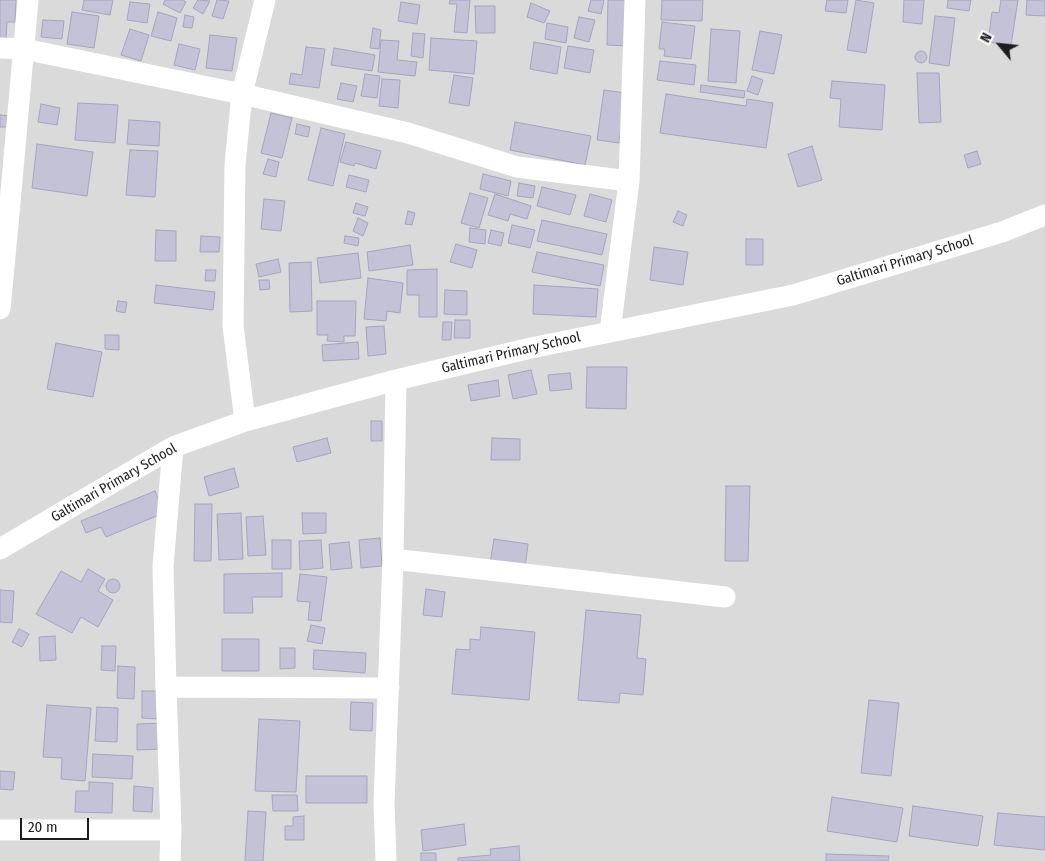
<!DOCTYPE html>
<style>
body{margin:0}
#map{position:relative;width:1045px;height:861px;overflow:hidden;background:#e6e2ef;font-family:"Fira Sans Condensed",sans-serif}
canvas{display:block}
.north{position:absolute;left:975px;top:20px;width:50px;height:50px;-webkit-text-stroke:4px #fff;paint-order:stroke;rotate:298deg;font-size:14px;font-weight:700;line-height:20px;text-align:center;color:#1d1d1d}
.north::after{content:'';display:block;margin:auto;width:18px;height:22px;background:#1d1d1d;clip-path:polygon(50% 0,100% 100%,50% 72%,0 100%)}
.scale{position:absolute;left:20px;top:818px;width:69px;height:22px;box-sizing:border-box;border:2px solid #1d1d1d;border-top:0;padding-left:6px;font-size:15px;line-height:18px;white-space:nowrap;color:#1d1d1d;-webkit-text-stroke:4px #fff;paint-order:stroke}
</style>
<div id="map">
<canvas width="1045" height="861"></canvas>
<div class="north">N</div>
<div class="scale">20 m</div>
</div>
<script>
const context = document.querySelector('canvas').getContext('2d');
context.lineJoin = 'round';
function fillPath(path, color) { context.fillStyle = color; context.fill(path, 'evenodd'); }
const shape = rows => new Path2D(rows.map(r => 'M' + r).join(''));
function trace(path, color, width, dash) { context.strokeStyle = color; context.lineWidth = width; context.lineCap = dash ? 'butt' : 'round'; context.setLineDash(dash || []); context.stroke(path); }
function drawText(font, color, halo, rows, align = 'center') {
  context.font = font + ' "Fira Sans Condensed",sans-serif'; context.lineWidth = 4; context.setLineDash([]); context.textBaseline = 'middle'; context.strokeStyle = halo; context.fillStyle = color; for (const [text, x, y, turn = 0] of rows) {
    context.save(); context.translate(x, y); context.rotate((+turn || 0) * Math.PI / 180); context.textAlign = isNaN(turn) ? turn : align; if (halo) context.strokeText(text, 0, 0); context.fillText(text, 0, 0); context.restore();
  }
}
const residential = shape([
 [0,0,1045,0,1045,861,0,861]
]);
const building = shape([
 [0,0,16,0,15,22,7,22,6,39,0,39,0,0],
 [84,0,113,0,110,15,82,10,84,0],
 [165,0,183,0,186,2,180,13,163,4,165,0],
 [198,0,210,1,203,14,193,8,198,0],
 [217,0,229,1,223,19,212,16,217,0],
 [450,0,470,0,467,33,454,32,457,4,449,4,450,0],
 [591,0,604,0,601,14,588,11,591,0],
 [608,0,629,0,628,46,607,45,608,0],
 [662,0,703,0,702,21,661,20,662,0],
 [827,0,848,0,846,13,825,11,827,0],
 [856,0,874,3,866,53,847,50,856,0],
 [904,0,924,0,922,24,903,22,904,0],
 [948,0,971,0,969,11,947,8,948,0],
 [1001,0,1018,0,1011,45,988,42,992,12,999,13,1001,0],
 [1027,0,1045,0,1045,16,1026,15,1027,0],
 [130,2,150,4,147,23,127,20,130,2],
 [401,2,420,5,417,24,398,21,401,2],
 [531,3,550,11,544,23,527,17,531,3],
 [475,6,495,6,495,33,476,33,475,6],
 [72,12,99,16,94,48,67,44,72,12],
 [158,12,177,18,171,41,151,36,158,12],
 [185,15,194,17,192,28,183,27,185,15],
 [935,16,955,18,949,66,929,63,935,16],
 [579,17,595,20,589,42,574,38,579,17],
 [43,20,64,21,62,39,41,37,43,20],
 [662,22,695,26,691,59,664,56,665,49,659,49,662,22],
 [547,23,568,27,566,43,545,39,547,23],
 [373,28,381,30,379,49,370,48,373,28],
 [130,29,149,35,141,61,121,55,130,29],
 [711,29,740,31,736,83,708,81,711,29],
 [760,31,782,35,774,74,752,70,760,31],
 [413,33,425,34,423,58,411,56,413,33],
 [210,35,237,38,232,71,206,68,210,35],
 [431,38,477,41,474,74,429,70,431,38],
 [381,40,399,41,397,60,417,62,415,76,378,72,381,40],
 [534,42,561,47,557,74,530,69,534,42],
 [179,44,200,49,195,70,174,65,179,44],
 [568,46,594,50,590,73,564,68,568,46],
 [306,47,325,49,319,88,289,84,291,73,302,75,306,47],
 [334,48,375,55,372,71,331,65,334,48],
 '915 57a6 6 0 1 1 12 0a6 6 0 1 1-12 0Z',
 [660,61,696,65,694,85,657,80,660,61],
 [917,73,939,73,941,122,919,123,917,73],
 [365,74,380,76,377,98,361,96,365,74],
 [454,75,473,78,469,106,449,103,454,75],
 [752,76,763,80,758,95,747,91,752,76],
 [382,79,400,80,398,108,379,106,382,79],
 [832,81,885,85,882,130,839,127,841,99,830,98,832,81],
 [341,83,357,86,353,102,337,99,341,83],
 [701,85,745,91,744,98,700,92,701,85],
 [604,90,626,93,619,143,597,140,604,90],
 [666,94,746,106,747,99,773,103,766,148,660,133,666,94],
 [78,103,118,105,115,143,75,140,78,103],
 [41,104,60,108,57,125,38,122,41,104],
 [271,113,292,118,282,158,261,153,271,113],
 [0,115,10,116,10,127,0,127,0,115],
 [129,120,160,122,159,146,127,144,129,120],
 [515,122,591,136,585,165,510,150,515,122],
 [297,124,310,127,308,137,295,134,297,124],
 [321,128,345,134,333,186,308,180,321,128],
 [346,142,381,151,376,169,355,163,354,166,340,162,346,142],
 [37,144,93,152,87,196,32,188,37,144],
 [812,146,822,180,798,187,788,154,812,146],
 [130,150,158,151,155,197,126,195,130,150],
 [977,151,981,164,968,168,964,155,977,151],
 [268,159,279,162,276,177,263,174,268,159],
 [483,174,511,181,508,196,480,189,483,174],
 [349,175,369,180,366,192,346,187,349,175],
 [519,183,535,186,533,198,517,196,519,183],
 [542,187,576,195,570,215,537,206,542,187],
 [470,193,488,198,479,228,461,223,470,193],
 [495,194,531,206,527,219,510,214,508,221,488,215,495,194],
 [590,194,612,200,606,222,584,216,590,194],
 [264,199,285,201,281,231,261,229,264,199],
 [356,203,368,207,365,216,353,213,356,203],
 [408,211,415,213,412,225,405,224,408,211],
 [678,211,687,215,683,226,673,222,678,211],
 [358,218,368,223,363,236,353,231,358,218],
 [542,220,607,234,602,255,537,241,542,220],
 [512,225,535,230,530,248,508,243,512,225],
 [470,228,486,230,485,244,469,242,470,228],
 [156,230,176,231,176,261,155,261,156,230],
 [491,230,504,233,501,246,488,243,491,230],
 [201,236,220,237,219,252,200,252,201,236],
 [345,236,359,238,358,246,344,243,345,236],
 [746,239,763,239,763,265,746,265,746,239],
 [456,244,477,250,472,268,450,262,456,244],
 [410,245,413,265,369,271,367,252,410,245],
 [654,247,688,252,683,285,650,280,654,247],
 [537,252,604,265,600,286,532,272,537,252],
 [358,253,361,278,320,283,317,258,358,253],
 [278,259,281,272,259,277,256,264,278,259],
 [311,262,312,311,290,312,289,263,311,262],
 [437,269,437,317,419,317,419,295,407,295,407,270,437,269],
 [206,270,216,270,215,281,205,281,206,270],
 [368,278,403,283,400,313,387,311,386,321,364,319,368,278],
 [259,280,269,280,270,289,260,290,259,280],
 [156,285,215,292,213,310,154,303,156,285],
 [534,285,598,289,596,317,533,314,534,285],
 [445,290,467,291,467,315,444,314,445,290],
 [118,301,127,302,125,313,116,311,118,301],
 [317,301,356,301,355,336,344,336,344,342,327,341,328,335,317,335,317,301],
 [455,320,470,320,470,338,454,338,455,320],
 [443,322,452,322,451,340,442,340,443,322],
 [384,326,386,354,368,356,366,327,384,326],
 [105,335,119,335,119,350,105,349,105,335],
 [358,342,359,359,323,361,322,345,358,342],
 [56,343,102,352,93,397,47,389,56,343],
 [587,367,627,367,626,409,586,408,587,367],
 [531,370,537,394,513,399,508,375,531,370],
 [570,373,572,389,550,391,548,375,570,373],
 [498,380,500,396,471,401,468,385,498,380],
 [371,421,382,421,382,441,371,441,371,421],
 [327,438,331,453,297,462,293,447,327,438],
 [492,438,520,439,520,460,491,460,492,438],
 [234,468,239,487,209,496,204,477,234,468],
 [726,486,750,486,748,561,725,561,726,486],
 [155,491,164,513,106,537,101,527,86,533,81,521,155,491],
 [195,504,212,504,211,561,194,561,195,504],
 [241,513,243,559,219,560,217,514,241,513],
 [302,513,326,513,326,533,303,534,302,513],
 [263,516,266,555,248,556,246,517,263,516],
 [380,538,382,566,361,568,359,540,380,538],
 [494,539,528,544,525,568,490,563,494,539],
 [272,540,291,540,291,569,272,569,272,540],
 [321,540,323,568,300,570,299,541,321,540],
 [349,542,352,568,331,570,329,544,349,542],
 [88,569,105,579,98,591,113,600,98,627,81,617,72,633,36,614,61,571,81,582,88,569],
 [282,573,282,597,252,597,253,613,224,613,224,574,282,573],
 [300,574,327,577,321,621,308,620,310,602,297,601,300,574],
 '106 586a7 7 0 1 1 14 0a7 7 0 1 1-14 0Z',
 [426,589,445,592,442,617,423,615,426,589],
 [0,590,14,591,12,623,0,622,0,590],
 [586,610,641,615,637,658,646,659,643,695,620,693,619,703,578,700,586,610],
 [311,625,325,628,322,644,307,641,311,625],
 [481,627,535,632,529,700,452,694,456,649,470,650,470,639,480,640,481,627],
 [19,629,29,634,22,647,12,642,19,629],
 [55,636,56,660,40,661,39,637,55,636],
 [222,639,259,639,259,671,222,671,222,639],
 [102,646,116,646,115,671,101,670,102,646],
 [280,648,295,648,295,668,280,669,280,648],
 [314,650,366,653,365,673,313,669,314,650],
 [118,666,135,667,134,699,117,698,118,666],
 [142,691,158,691,158,719,142,718,142,691],
 [869,700,899,703,891,776,861,773,869,700],
 [351,702,373,703,372,731,350,730,351,702],
 [47,705,91,708,85,781,61,779,62,758,43,757,47,705],
 [97,707,118,708,117,742,95,741,97,707],
 [259,719,300,721,296,792,255,791,259,719],
 [163,723,164,749,137,750,137,724,163,723],
 [93,754,133,756,132,779,92,777,93,754],
 [0,771,15,772,13,790,0,789,0,771],
 [306,776,367,776,367,803,306,803,306,776],
 [89,782,113,783,112,813,75,812,76,791,89,791,89,782],
 [134,786,153,788,152,812,133,811,134,786],
 [272,795,297,795,298,811,273,811,272,795],
 [832,797,903,808,897,842,827,831,832,797],
 [913,806,983,816,978,846,909,836,913,806],
 [248,811,266,812,263,861,245,861,248,811],
 [998,813,1045,817,1045,850,994,845,998,813],
 [304,816,304,840,285,840,285,826,293,826,293,817,304,816],
 [464,824,466,845,423,851,421,830,464,824],
 [519,846,520,861,458,861,458,858,491,855,490,849,519,846],
 [421,853,436,853,436,861,421,861,421,853],
 [826,854,889,856,888,861,826,861,826,854]
]);
const street = shape([
 [0,48,24,49,242,94,408,133,517,167,629,181],
 [0,309,10,203,28,0],
 [610,332,629,181,635,0],
 [245,421,233,326,235,164,242,94,265,0],
 [0,549,173,447,245,421,396,380,531,348,793,295,1002,232,1045,215],
 [393,559,725,597],
 [166,687,389,688],
 [0,830,171,830],
 [170,861,171,830,166,687,163,566,173,447],
 [386,861,384,803,393,559,396,380]
]);
const streetNames = [
 ["Galtimari Primary School",905,261,-17],
 ["Galtimari Primary School",511,353,-13],
 ["Galtimari Primary School",114,483,-30]
];
fillPath(residential, '#dadadb');
fillPath(building, '#c4c2d6');
trace(building, '#a7a4c1', 1);
trace(street, '#fff', 21);
drawText('14px', '#1d1d1d', '#fff', streetNames);
</script>
